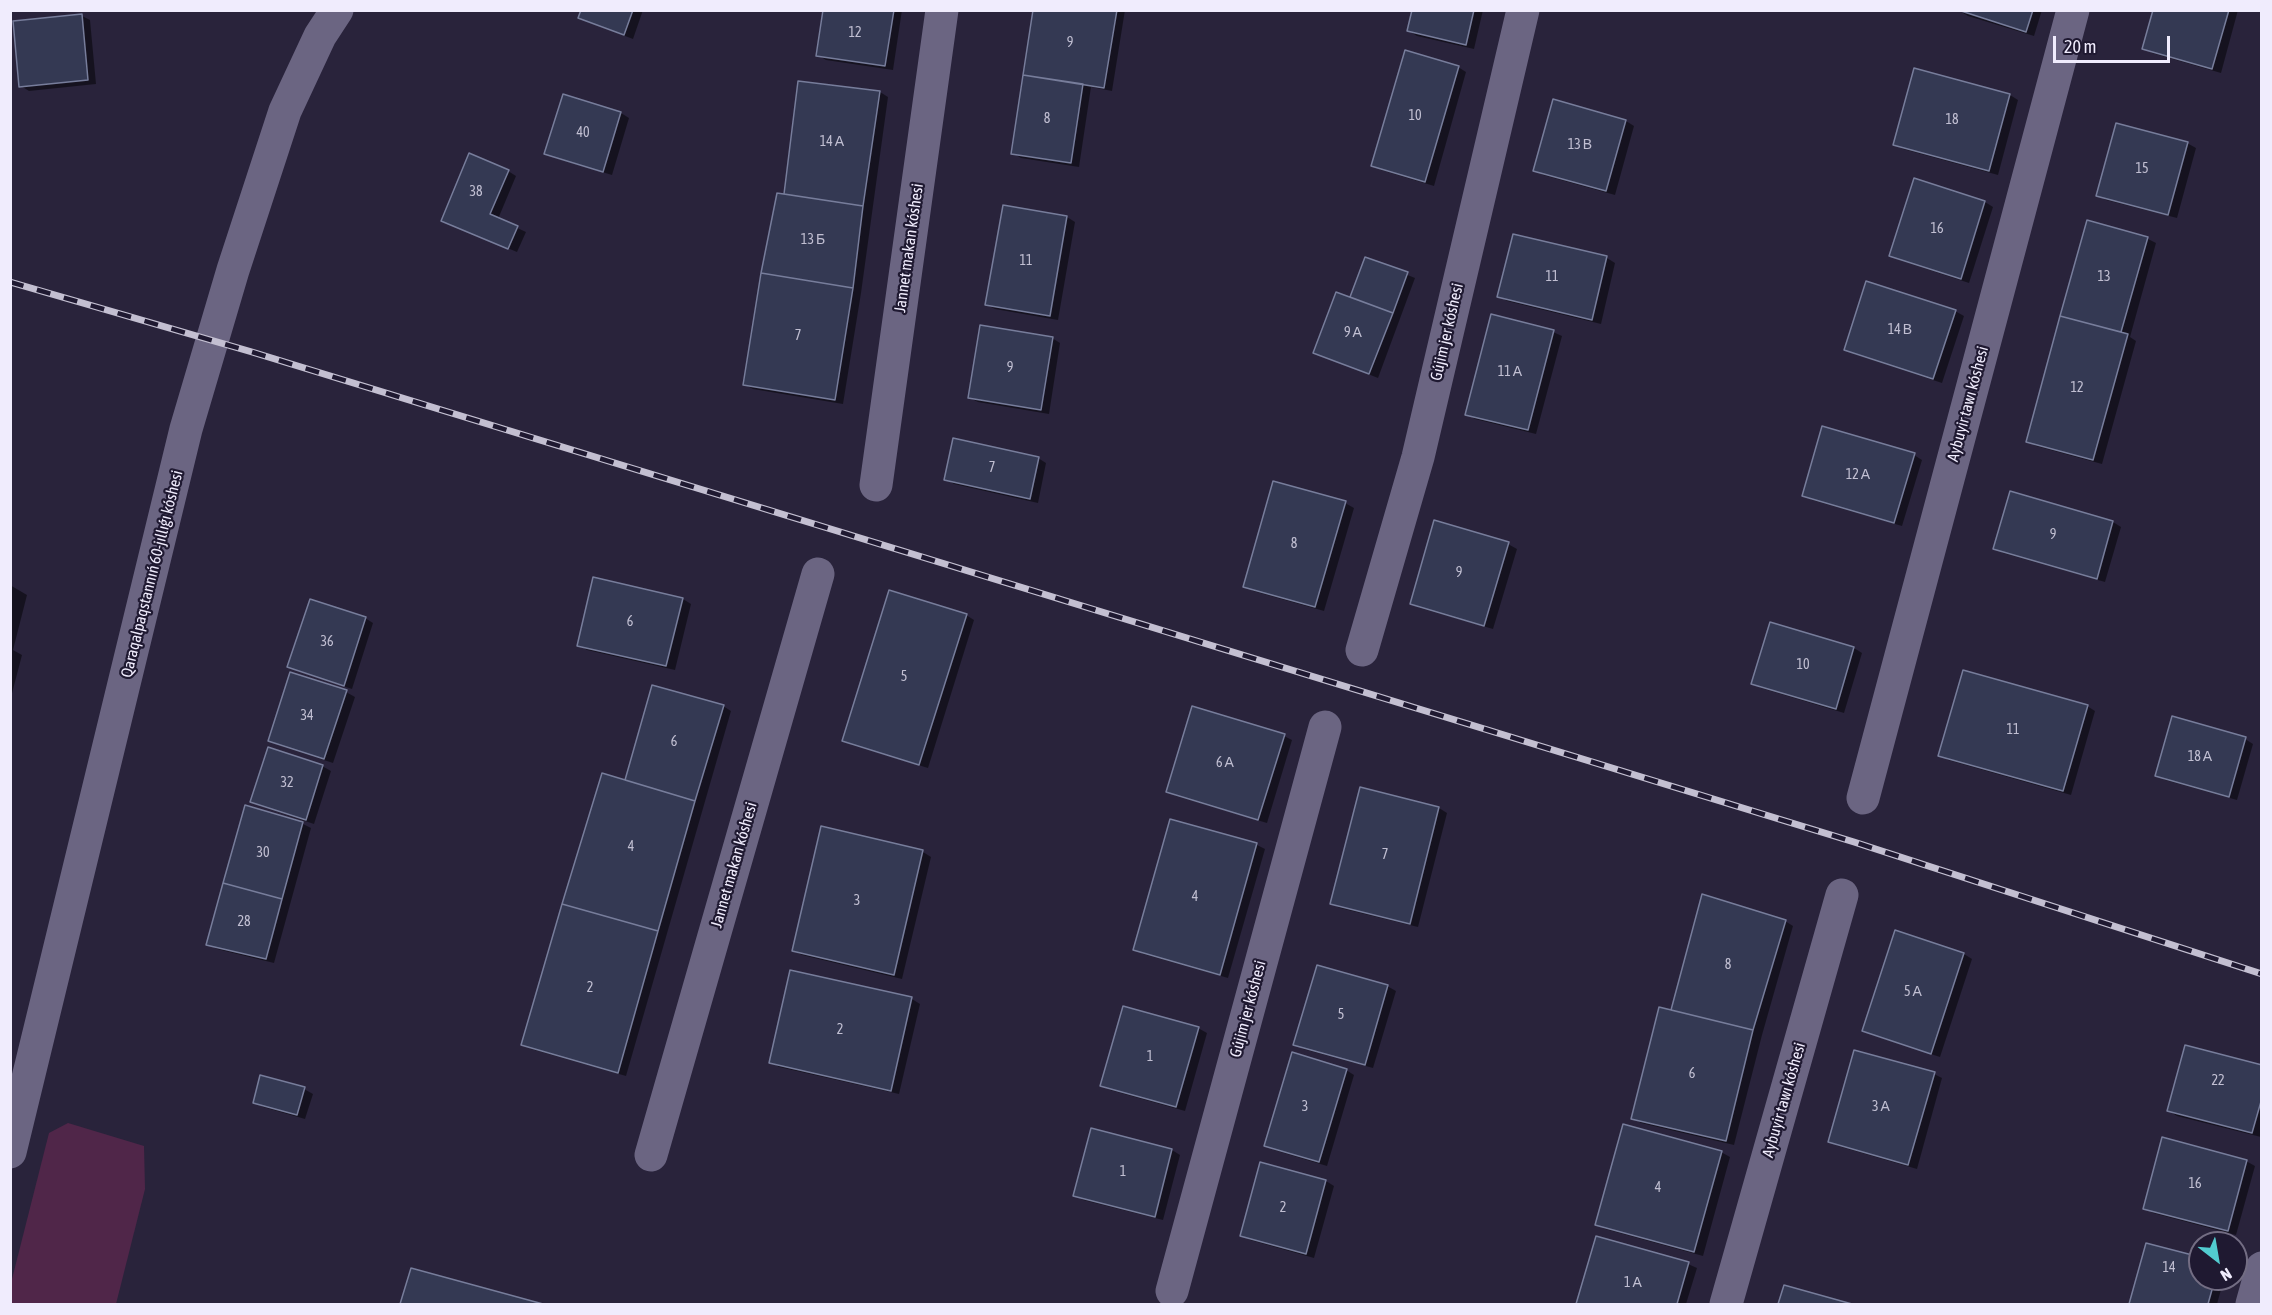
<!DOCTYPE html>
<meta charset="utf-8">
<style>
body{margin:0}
#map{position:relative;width:2272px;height:1315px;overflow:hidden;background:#29233b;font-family:"Asap Condensed",sans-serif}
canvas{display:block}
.frame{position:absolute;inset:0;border:12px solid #f0ecfd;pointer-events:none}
.north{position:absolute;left:2188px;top:1231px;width:60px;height:60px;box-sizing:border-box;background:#1f1931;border:2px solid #736d83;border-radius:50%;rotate:149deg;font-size:16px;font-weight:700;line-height:24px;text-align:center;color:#f0ecfd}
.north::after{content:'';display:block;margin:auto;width:21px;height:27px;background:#52ccd0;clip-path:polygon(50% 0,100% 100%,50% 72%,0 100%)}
.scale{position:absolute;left:2053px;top:36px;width:117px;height:27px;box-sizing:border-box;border:3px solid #f0ecfd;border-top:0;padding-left:8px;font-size:18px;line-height:21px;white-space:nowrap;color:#f0ecfd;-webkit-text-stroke:4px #1f1931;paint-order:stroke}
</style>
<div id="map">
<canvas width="2272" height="1315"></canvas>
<div class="frame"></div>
<div class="north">N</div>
<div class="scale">20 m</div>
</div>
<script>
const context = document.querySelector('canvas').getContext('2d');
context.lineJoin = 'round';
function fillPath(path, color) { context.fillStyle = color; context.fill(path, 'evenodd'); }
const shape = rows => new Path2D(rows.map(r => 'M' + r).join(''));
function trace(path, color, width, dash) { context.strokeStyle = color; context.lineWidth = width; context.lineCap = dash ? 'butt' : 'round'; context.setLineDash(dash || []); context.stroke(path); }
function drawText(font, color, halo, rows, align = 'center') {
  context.font = font + ' "Asap Condensed",sans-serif'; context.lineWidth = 4.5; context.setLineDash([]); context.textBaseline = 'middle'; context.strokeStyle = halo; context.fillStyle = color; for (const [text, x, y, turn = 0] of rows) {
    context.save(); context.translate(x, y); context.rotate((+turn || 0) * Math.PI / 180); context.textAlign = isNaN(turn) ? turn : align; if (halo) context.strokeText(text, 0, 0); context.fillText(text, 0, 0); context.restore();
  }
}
const green = shape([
 [68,1123,144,1146,145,1189,116,1304,11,1304,11,1283,49,1133]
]);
const shadow = shape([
 [583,10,643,10,633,39,588,22,580,17],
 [825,10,902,10,893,70,826,60,818,55],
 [1035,10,1125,10,1112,91,1091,87,1079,167,1021,158,1013,153],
 [1414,10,1483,10,1474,49,1417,36,1409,31],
 [2042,10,2034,36,1968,16,1960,11],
 [2154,10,2238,10,2221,73,2152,53,2143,48],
 [82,16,90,20,96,84,29,91,21,86],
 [1458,67,1466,72,1434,186,1381,170,1373,165],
 [1915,70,2010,95,2018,100,1998,175,1903,149,1895,145],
 [799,83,880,92,888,97,861,293,843,404,753,389,744,384,785,196],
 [564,96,621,113,629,118,612,175,555,158,546,153],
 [1554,101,1626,121,1634,126,1615,195,1543,175,1535,170],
 [2187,143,2196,148,2177,218,2106,200,2098,195],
 [508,171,516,176,498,219,526,232,517,252,443,221],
 [1915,180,1985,202,1993,207,1969,283,1899,260,1891,256],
 [1067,217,1075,222,1058,320,995,309,987,305],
 [2088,221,2148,239,2156,243,2130,337,2136,341,2102,464,2036,446,2028,441],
 [1514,236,1607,258,1615,263,1601,324,1507,301,1499,296],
 [1366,258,1415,278,1378,378,1315,353,1351,299],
 [1955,311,1964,316,1942,383,1854,354,1846,350],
 [1553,332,1562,336,1536,434,1475,419,1467,414],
 [1052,338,1060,343,1049,414,978,402,970,398],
 [1914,455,1922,460,1902,526,1812,500,1803,495],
 [1038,458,1046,463,1038,503,954,484,946,479],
 [1345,503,1354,508,1324,611,1253,591,1245,586],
 [2113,522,2121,527,2105,582,2003,553,1995,548],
 [1508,544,1517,549,1493,629,1420,608,1411,603],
 [10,585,27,595,13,650,22,655,10,701],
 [683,599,691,604,675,670,587,650,579,645],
 [966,615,974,620,928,768,852,745,843,740],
 [365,618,373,623,352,689,297,671,289,667],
 [1771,624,1854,648,1862,653,1844,713,1761,688,1753,683],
 [346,692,355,697,333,763,278,745,270,740],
 [723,706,731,711,626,1076,531,1049,523,1044,626,782],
 [2087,706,2095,711,2071,795,1948,760,1940,755],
 [1284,736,1292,740,1267,823,1176,796,1168,791],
 [2245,739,2253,744,2237,800,2165,780,2156,775],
 [322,766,331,771,314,824,260,806,252,801],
 [1361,789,1439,808,1447,813,1418,927,1340,908,1332,904],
 [1171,821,1257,845,1265,849,1228,978,1143,954,1134,949],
 [303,824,311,828,274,963,217,949,208,944],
 [822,828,923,852,931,857,902,979,802,955,793,951],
 [1785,921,1793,926,1762,1035,1734,1145,1641,1123,1633,1118,1672,1011],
 [1896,932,1964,954,1972,959,1940,1057,1872,1035,1863,1030],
 [1387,986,1396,991,1373,1068,1303,1049,1295,1044],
 [912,999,920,1004,899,1094,779,1067,771,1062],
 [1198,1028,1207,1033,1185,1111,1110,1090,1102,1086],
 [2262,1066,2261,1137,2177,1116,2169,1111],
 [1346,1070,1354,1075,1327,1166,1274,1150,1266,1145],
 [1934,1074,1942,1078,1917,1169,1838,1146,1830,1142],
 [261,1077,304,1089,313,1094,305,1119,263,1107,254,1102],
 [1172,1150,1180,1155,1163,1220,1083,1200,1075,1195],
 [1721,1152,1730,1157,1703,1256,1605,1229,1597,1225],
 [2246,1161,2255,1166,2236,1235,2153,1213,2145,1208],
 [1326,1181,1334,1186,1314,1258,1250,1240,1242,1235],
 [1597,1238,1688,1264,1697,1268,1686,1304,1578,1304],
 [2147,1245,2200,1259,2200,1279,2224,1279,2217,1304,2131,1304],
 [412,1270,538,1304,402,1304],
 [1785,1287,1847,1304,1780,1304]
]);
const building = shape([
 [581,10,633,10,624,35,578,18,581,10],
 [823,10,894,10,885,66,816,56,823,10],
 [1033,10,1117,10,1104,88,1023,75,1033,10],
 [1412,10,1474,10,1466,45,1407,31,1412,10],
 [1958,10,2033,10,2026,32,1958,10],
 [2153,10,2229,10,2212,69,2142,49,2153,10],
 [82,14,88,80,19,87,13,21,82,14],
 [1405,50,1459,66,1425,182,1371,166,1405,50],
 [1914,68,2010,94,1989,171,1893,145,1914,68],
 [1023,75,1083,84,1071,163,1011,154,1023,75],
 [798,81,880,91,863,206,784,194,798,81],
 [563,94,621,112,603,172,544,154,563,94],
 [1553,99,1626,120,1606,191,1533,171,1553,99],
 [2116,123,2188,142,2168,215,2096,196,2116,123],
 [469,153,509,170,490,214,518,226,508,249,441,221,469,153],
 [1914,178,1985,201,1961,279,1889,256,1914,178],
 [777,193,863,206,853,288,761,273,777,193],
 [1003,205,1067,216,1050,316,985,305,1003,205],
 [2087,220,2148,237,2121,332,2060,316,2087,220],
 [1513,234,1607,256,1592,320,1497,297,1513,234],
 [1365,257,1408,272,1393,313,1350,297,1365,257],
 [761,273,853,288,835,400,743,385,761,273],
 [1866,281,1956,310,1933,379,1844,350,1866,281],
 [1336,292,1393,313,1369,374,1313,353,1336,292],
 [1491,314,1554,330,1528,430,1465,415,1491,314],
 [2060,316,2128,334,2093,460,2026,442,2060,316],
 [980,325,1053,337,1041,410,968,398,980,325],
 [1822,426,1915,453,1894,523,1802,496,1822,426],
 [953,438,1039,457,1030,499,944,480,953,438],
 [1273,481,1346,501,1315,607,1243,587,1273,481],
 [2010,491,2113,521,2097,579,1993,549,2010,491],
 [1434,520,1509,542,1484,626,1410,604,1434,520],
 [593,577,683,598,666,666,577,646,593,577],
 [889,590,967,614,919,765,842,741,889,590],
 [310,599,366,617,344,686,287,667,310,599],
 [1770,622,1854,647,1836,709,1751,684,1770,622],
 [1963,670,2088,705,2063,791,1938,756,1963,670],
 [290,672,347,690,324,759,268,741,290,672],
 [652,685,724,705,695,801,625,780,652,685],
 [1192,706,1285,734,1258,820,1166,792,1192,706],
 [2172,716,2246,737,2229,797,2155,776,2172,716],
 [268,747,323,765,306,820,250,802,268,747],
 [602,773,695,801,658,931,562,904,602,773],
 [1360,787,1439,807,1410,924,1330,904,1360,787],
 [245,805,303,822,282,899,223,883,245,805],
 [1170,819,1257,843,1220,975,1133,950,1170,819],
 [821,826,923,850,894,975,792,951,821,826],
 [223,883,282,899,266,959,206,945,223,883],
 [1702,894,1786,920,1753,1030,1671,1010,1702,894],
 [562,904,658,931,618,1073,521,1045,562,904],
 [1895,930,1964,953,1931,1054,1862,1031,1895,930],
 [1317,965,1388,985,1365,1065,1293,1045,1317,965],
 [790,970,912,997,891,1091,769,1063,790,970],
 [1123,1006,1199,1027,1176,1107,1100,1086,1123,1006],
 [1659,1007,1753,1030,1726,1141,1631,1119,1659,1007],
 [2185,1045,2262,1065,2262,1098,2252,1133,2167,1111,2185,1045],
 [1854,1050,1935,1072,1908,1165,1828,1142,1854,1050],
 [1292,1052,1347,1069,1319,1162,1264,1146,1292,1052],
 [260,1075,305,1087,297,1115,253,1103,260,1075],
 [1623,1124,1722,1151,1694,1252,1595,1225,1623,1124],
 [1091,1128,1172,1149,1155,1217,1073,1196,1091,1128],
 [2162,1137,2247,1160,2228,1231,2143,1209,2162,1137],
 [1260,1162,1326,1180,1306,1254,1240,1236,1260,1162],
 [1596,1236,1689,1262,1677,1304,1576,1304,1596,1236],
 [2146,1243,2200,1257,2200,1279,2215,1279,2208,1304,2129,1304,2146,1243],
 [411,1268,543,1304,400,1304,411,1268],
 [1784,1285,1852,1304,1778,1304,1784,1285]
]);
const minor = shape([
 [876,485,942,10],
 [1362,650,1418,457,1523,10],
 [1863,798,2073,10],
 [10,1152,186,429,233,270,285,111,320,36,337,10],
 [651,1155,818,574],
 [1172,1291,1325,727],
 [1726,1304,1842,895],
 [2252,1304,2262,1268]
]);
const rail = shape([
 [10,282,252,352,1854,842,2262,974]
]);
const numberNames = [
 ["12",855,33],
 ["9",1070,43],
 ["10",1415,116],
 ["8",1047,119],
 ["18",1952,120],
 ["40",583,133],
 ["14 А",832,142],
 ["13 В",1580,145],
 ["15",2142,169],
 ["38",476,192],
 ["16",1937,229],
 ["13 Б",813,240],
 ["11",1026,261],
 ["11",1552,277],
 ["13",2104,277],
 ["14 В",1900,330],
 ["9 А",1353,333],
 ["7",798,336],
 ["9",1010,368],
 ["11 А",1510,372],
 ["12",2077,388],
 ["7",992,468],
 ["12 А",1858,475],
 ["9",2053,535],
 ["8",1294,544],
 ["9",1459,573],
 ["6",630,622],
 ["36",327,642],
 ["10",1803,665],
 ["5",904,677],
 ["34",307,716],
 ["11",2013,730],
 ["6",674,742],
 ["18 А",2200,757],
 ["6 А",1225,763],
 ["32",287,783],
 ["4",631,847],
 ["30",263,853],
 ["7",1385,855],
 ["4",1195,897],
 ["3",857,901],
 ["28",244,922],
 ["8",1728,965],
 ["2",590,988],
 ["5 А",1913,992],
 ["5",1341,1015],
 ["2",840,1030],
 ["1",1150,1057],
 ["6",1692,1074],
 ["22",2218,1081],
 ["3",1305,1107],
 ["3 А",1881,1107],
 ["1",1123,1172],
 ["16",2195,1184],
 ["4",1658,1188],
 ["2",1283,1208],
 ["14",2169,1268],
 ["1 А",1633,1283]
];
const streetNames = [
 ["Jannet makan kóshesi",909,248,-82],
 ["Gújim jer kóshesi",1447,332,-77],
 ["Aybuyir tawı kóshesi",1968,404,-75],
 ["Qaraqalpaqstannıń 60-jıllıǵı kóshesi",152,574,-76],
 ["Jannet makan kóshesi",734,865,-74],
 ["Gújim jer kóshesi",1248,1009,-75],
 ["Aybuyir tawı kóshesi",1784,1100,-74]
];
fillPath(green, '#502649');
fillPath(shadow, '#0007');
fillPath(building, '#343953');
trace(building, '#777d9b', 1.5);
trace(minor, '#6b6582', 33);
trace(rail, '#c3bfd1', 7);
trace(rail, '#1f1931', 4.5, [14]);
drawText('14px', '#c1bfd2', null, numberNames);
drawText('16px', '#f0ecfd', '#1f1931', streetNames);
</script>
